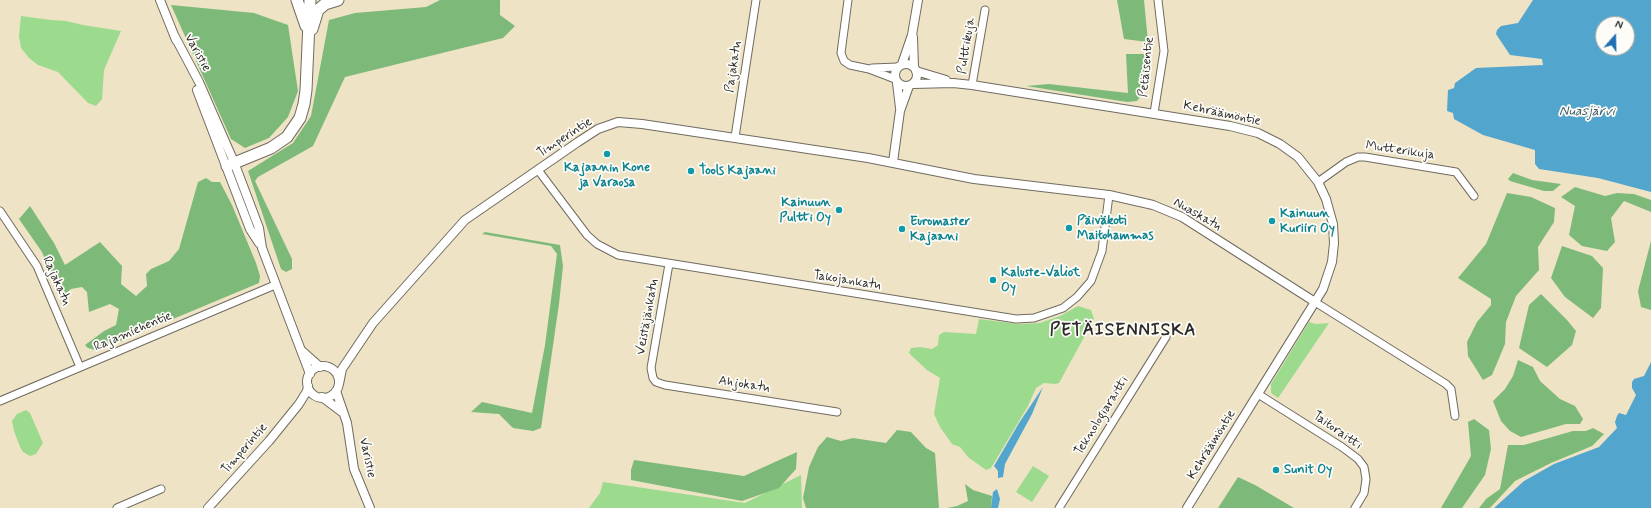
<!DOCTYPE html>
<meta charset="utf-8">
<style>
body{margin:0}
#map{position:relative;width:1651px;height:508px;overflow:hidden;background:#efe3c5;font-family:Mynerve,sans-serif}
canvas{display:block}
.north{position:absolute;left:1595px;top:16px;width:40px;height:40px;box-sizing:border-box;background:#fdfcf7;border:1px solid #a9a8a5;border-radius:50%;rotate:20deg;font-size:11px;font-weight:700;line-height:16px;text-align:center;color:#2b2b2b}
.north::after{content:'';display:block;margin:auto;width:14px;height:18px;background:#1f6fb2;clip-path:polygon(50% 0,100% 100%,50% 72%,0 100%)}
</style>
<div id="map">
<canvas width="1651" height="508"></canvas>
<div class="north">N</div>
</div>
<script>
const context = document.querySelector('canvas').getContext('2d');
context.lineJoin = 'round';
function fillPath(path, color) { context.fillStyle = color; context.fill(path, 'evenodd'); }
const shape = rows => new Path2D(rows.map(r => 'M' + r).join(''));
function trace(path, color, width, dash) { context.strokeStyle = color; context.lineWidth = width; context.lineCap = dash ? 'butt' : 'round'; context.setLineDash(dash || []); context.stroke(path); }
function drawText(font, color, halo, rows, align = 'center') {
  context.font = font + ' Mynerve,sans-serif'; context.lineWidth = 3.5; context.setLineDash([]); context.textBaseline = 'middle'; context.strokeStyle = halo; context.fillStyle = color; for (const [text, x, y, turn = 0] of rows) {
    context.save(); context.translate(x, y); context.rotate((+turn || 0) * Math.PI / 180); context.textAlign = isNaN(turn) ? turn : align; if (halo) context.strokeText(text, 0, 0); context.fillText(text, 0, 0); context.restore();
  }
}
const green = shape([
 [21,16,51,20,66,21,83,25,121,31,104,70,102,99,96,106,88,103,58,72,38,65,29,58,21,48,19,36],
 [1078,306,1091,310,1094,319,1059,383,1055,384,1044,383,1036,388,1028,406,991,468,986,470,968,457,960,447,952,444,940,427,934,414,940,378,927,370,913,357,909,353,911,348,920,347,932,349,938,345,939,335,944,332,976,334,979,319,1018,324,1040,323,1060,316],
 [1309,322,1316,324,1329,323,1278,398,1271,393,1271,384],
 [26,410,30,413,43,443,36,454,30,456,23,452,20,447,14,431,12,421,17,414],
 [1033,466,1049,476,1032,502,1016,492],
 [801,475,802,508,589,508,600,493,603,482,745,503]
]);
const forest = shape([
 [440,0,500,0,500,15,515,26,503,38,345,77,313,146,258,177,255,181,292,259,292,269,286,272,281,269,248,171,293,143,311,116,329,20,355,13,426,7],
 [1117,0,1144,0,1148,42,1124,39],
 [171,5,254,13,288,25,298,91,288,117,269,138,245,148,231,139],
 [1126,54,1148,54,1144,92,1137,101,1127,102,1026,86,1049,84,1128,93],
 [1513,173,1532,180,1561,184,1553,191,1544,191,1510,181,1508,179],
 [206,178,212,182,220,182,232,205,256,263,260,276,259,283,118,342,95,350,88,348,85,345,104,331,116,325,119,309,110,304,89,312,87,292,82,287,71,289,61,297,42,252,19,219,30,206,54,243,65,265,100,242,122,266,121,284,136,296,147,286,146,274,151,269,169,261,179,249,198,182],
 [1575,187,1605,196,1617,193,1634,194,1651,200,1651,212,1624,201,1611,218,1615,242,1607,251,1582,246,1569,235,1575,206,1561,197],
 [1507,193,1531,197,1555,208,1554,222,1538,247,1539,270,1516,296,1506,322,1505,344,1492,375,1483,380,1468,356,1467,342,1477,322,1491,305,1491,299,1458,278,1486,244],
 [485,232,560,245,563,266,559,304,541,428,533,431,513,428,499,414,471,412,482,402,532,413,545,345,557,254,551,246,482,234],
 [1651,241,1651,310,1641,307,1638,291],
 [1562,246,1592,256,1603,268,1601,308,1593,318,1565,297,1551,278],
 [1541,294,1567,320,1576,331,1572,345,1547,367,1519,348,1529,305],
 [1518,360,1533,367,1540,381,1560,399,1575,406,1583,419,1580,424,1566,424,1521,437,1510,431,1501,421,1493,401,1505,389,1513,376],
 [1474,419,1489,430,1491,449,1485,475,1462,508,1441,508,1471,456,1468,422],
 [1593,428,1604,434,1592,446,1551,463,1515,481,1490,508,1479,508,1486,499,1500,489,1508,445,1524,445,1573,431,1586,431],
 [897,430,911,432,926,448,935,453,939,508,806,508,803,498,809,467,818,447,827,437,841,441,853,438,886,443],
 [797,452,796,469,779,488,742,501,631,480,631,470,634,460,744,476],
 [1238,477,1255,485,1294,508,1218,508],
 [965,484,973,490,992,496,991,508,947,508,957,506,968,501]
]);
const water = shape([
 [1533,0,1651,0,1651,192,1598,178,1539,169,1535,164,1535,150,1483,135,1454,119,1453,113,1447,111,1448,90,1454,88,1455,83,1476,68,1543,65,1542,59,1510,55,1496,34,1497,30,1501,26,1518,23],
 [1603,24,1627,24,1627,48,1603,48],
 [1651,362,1651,508,1494,508,1524,481,1554,464,1599,447,1617,428,1615,422,1617,416,1619,413,1626,415,1636,395,1632,388,1632,382,1634,379,1644,376],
 [1043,387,1032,414,1005,464,1003,477,998,478,998,471,994,466,1019,423],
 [997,489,1000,499,998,508,991,508,993,492]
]);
const minor = shape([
 [848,0,841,53,844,61,850,65,869,69,895,79],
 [872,68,898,67],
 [972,85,985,10],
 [1154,113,1164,51,1158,0],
 [735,137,756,0],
 [538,170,587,235,597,244,618,255,1016,319,1034,318,1063,308,1077,297,1091,281,1102,251,1109,195],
 [1318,182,1346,162,1358,157,1365,157,1456,172,1474,196],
 [0,211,37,266,80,367],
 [669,264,651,368,653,378,656,382,665,385,837,412],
 [1315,302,1446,384,1451,389,1455,416],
 [1258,394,1342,447,1358,459,1364,467,1366,479,1364,493,1355,508],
 [0,401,275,285],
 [117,508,161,489],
 [1059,508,1166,337]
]);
const tertiary = shape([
 [160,0,176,40],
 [174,35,199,82,234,162,259,228,262,248,310,374],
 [913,37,914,67],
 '895 75a11 11 0 1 1 22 0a11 11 0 1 1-22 0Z',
 [902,64,912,35,918,0],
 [916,71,946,80],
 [897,83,900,108],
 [913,84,953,83,972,85,1230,126,1258,133,1280,144,1298,157,1318,182,1326,199,1333,224,1334,243,1332,262,1323,289,1187,508],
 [197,90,250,229,259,243],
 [893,162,900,111,909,86],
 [302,351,320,367],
 '307 382a16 16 0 1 1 32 0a16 16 0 1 1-32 0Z',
 [339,384,342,369,373,323,465,220,578,142,598,129,618,122,642,124,868,158,974,179,1109,195,1153,205,1182,217,1315,302],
 [336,391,347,423,354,469,370,508],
 [322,397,342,412],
 [208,508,269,441,299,404,307,391,308,386]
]);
const trunk = shape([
 [297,0,306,26],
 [312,29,318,10,325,4,338,0],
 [227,166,271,148,287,137,300,118,304,104,306,90,310,0]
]);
const markers = [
 [607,154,4,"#0f9aa8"],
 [691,171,4,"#0f9aa8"],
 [839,210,4,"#0f9aa8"],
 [1272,221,4,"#0f9aa8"],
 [1069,228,4,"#0f9aa8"],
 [902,229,4,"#0f9aa8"],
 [993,280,4,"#0f9aa8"],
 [1276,470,4,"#0f9aa8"]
];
const streetNames = [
 ["Pulttikuja",967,46,-81],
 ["Varistie",197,53,61],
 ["Pajakatu",734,67,-81],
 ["Petäisentie",1147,67,-84],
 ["Kehräämöntie",1222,114,12],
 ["Timperintie",565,138,-33],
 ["Mutterikuja",1400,151,8],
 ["Nuaskatu",1197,215,30],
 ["Rajakatu",56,281,66],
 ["Takojankatu",847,281,9],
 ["Veistäjänkatu",648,317,-80],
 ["Rajamiehentie",133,332,-23],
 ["Ahjokatu",744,385,9],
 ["Teknologiaraitti",1102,416,-58],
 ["Taitoraitti",1337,431,35],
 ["Kehräämöntie",1212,445,-58],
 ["Timperintie",245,449,-49],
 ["Varistie",367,458,78]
];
const cultureNames = [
 ["Kajaanin Kone",607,168,"center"],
 ["ja Varaosa",607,183,"center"],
 ["Tools Kajaani",699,171],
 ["Kainuun",831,203,"right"],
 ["Pultti Oy",831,218,"right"],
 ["Kainuun",1280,214],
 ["Kuriiri Oy",1280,229],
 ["Päiväkoti",1077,221],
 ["Maitohammas",1077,236],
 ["Euromaster",910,222],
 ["Kajaani",910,237],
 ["Kaluste-Valiot",1001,273],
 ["Oy",1001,288],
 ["Sunit Oy",1284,470]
];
const waterNames = [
 ["Nuasjärvi",1587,112]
];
const districtNames = [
 ["PETÄISENNISKA",1123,331]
];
fillPath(green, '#9cda8e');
fillPath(forest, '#7dba79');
fillPath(water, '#52a5cd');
trace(minor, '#706b61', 9);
trace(tertiary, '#706b61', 10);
trace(trunk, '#706b61', 13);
trace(minor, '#fff', 7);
trace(tertiary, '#fff', 8);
trace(trunk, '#fff', 11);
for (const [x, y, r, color] of markers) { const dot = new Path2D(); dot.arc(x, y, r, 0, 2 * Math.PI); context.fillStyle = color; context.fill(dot); trace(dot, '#fdfcf7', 1.5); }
drawText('13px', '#2b2b2b', '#fdfcf7', streetNames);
drawText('bold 13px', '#0d838f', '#fdfcf7', cultureNames, 'left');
drawText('italic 14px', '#3b5c6c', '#fdfcf7', waterNames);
context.letterSpacing = '1px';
drawText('bold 17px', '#2b2b2b', '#fdfcf7', districtNames);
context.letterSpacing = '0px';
</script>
